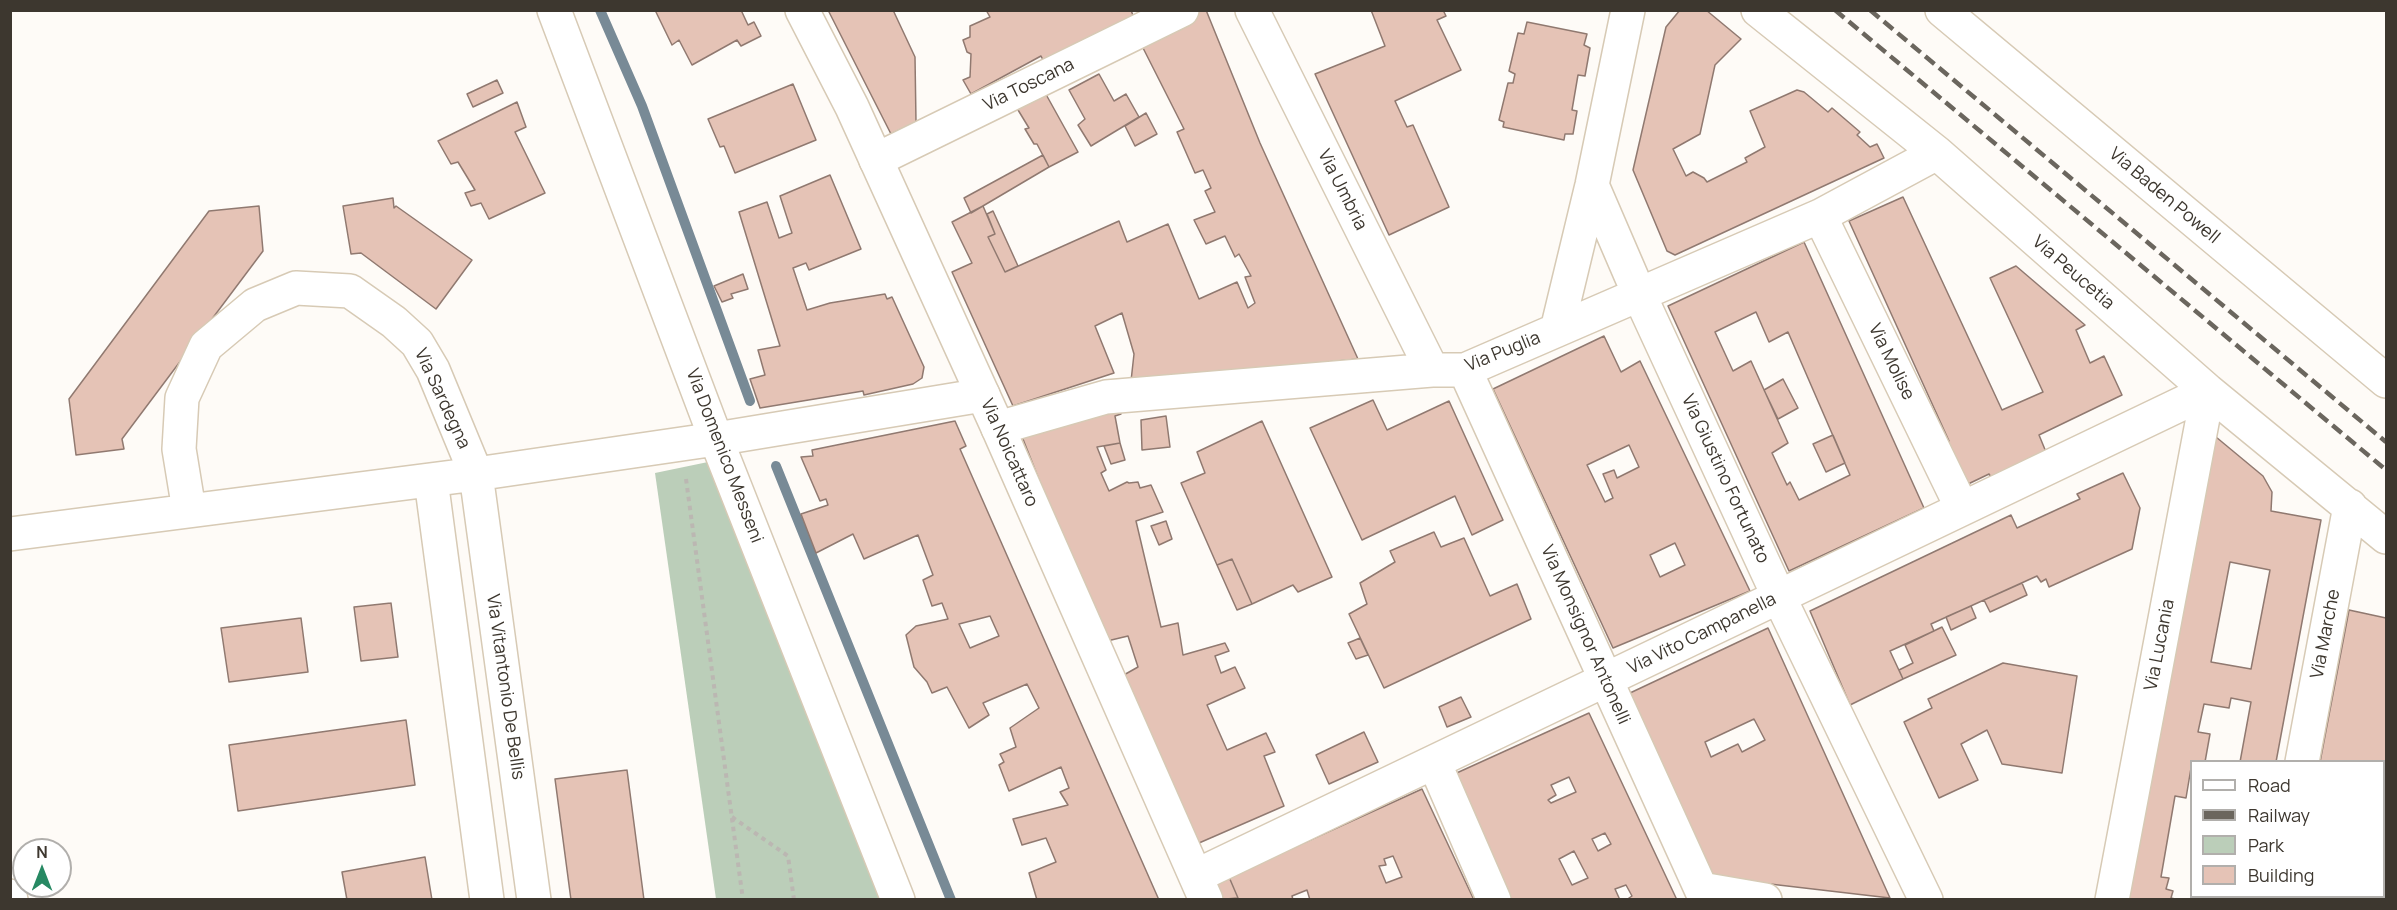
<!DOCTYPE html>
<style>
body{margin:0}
#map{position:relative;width:2397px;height:910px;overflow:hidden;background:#fefbf7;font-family:Manrope,sans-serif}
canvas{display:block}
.frame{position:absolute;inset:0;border:12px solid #3d372f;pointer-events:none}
.legend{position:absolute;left:2190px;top:760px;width:195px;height:138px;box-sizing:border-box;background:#fff;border:2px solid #b1afac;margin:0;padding:8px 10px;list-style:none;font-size:18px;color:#3d372f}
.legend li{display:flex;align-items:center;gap:12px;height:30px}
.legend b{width:30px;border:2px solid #b1afac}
.north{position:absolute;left:12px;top:838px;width:60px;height:60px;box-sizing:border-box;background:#fff;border:2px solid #b1afac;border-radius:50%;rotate:0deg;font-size:16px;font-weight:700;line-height:24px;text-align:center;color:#3d372f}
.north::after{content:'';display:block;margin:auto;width:21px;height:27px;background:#278963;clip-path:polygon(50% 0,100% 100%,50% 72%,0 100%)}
</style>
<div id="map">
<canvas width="2397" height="910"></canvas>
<div class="frame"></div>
<ul class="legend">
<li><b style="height:8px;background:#fff"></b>Road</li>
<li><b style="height:8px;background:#6b665e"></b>Railway</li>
<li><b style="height:16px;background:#bbceb9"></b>Park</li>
<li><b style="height:16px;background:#e5c3b6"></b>Building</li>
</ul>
<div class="north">N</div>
</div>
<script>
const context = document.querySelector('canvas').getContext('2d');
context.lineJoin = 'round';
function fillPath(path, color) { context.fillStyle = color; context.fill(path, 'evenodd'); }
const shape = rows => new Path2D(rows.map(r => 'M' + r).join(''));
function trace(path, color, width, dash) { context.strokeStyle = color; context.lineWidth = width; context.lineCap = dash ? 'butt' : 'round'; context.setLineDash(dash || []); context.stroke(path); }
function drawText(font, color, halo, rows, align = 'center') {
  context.font = font + ' Manrope,sans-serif'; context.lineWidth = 6; context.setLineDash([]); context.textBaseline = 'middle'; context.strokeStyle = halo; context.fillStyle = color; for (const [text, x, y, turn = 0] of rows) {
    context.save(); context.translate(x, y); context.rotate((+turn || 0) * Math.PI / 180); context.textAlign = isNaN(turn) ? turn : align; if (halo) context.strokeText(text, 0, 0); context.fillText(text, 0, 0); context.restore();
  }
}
const green = shape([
 [708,462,882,899,716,899,655,473]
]);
const stream = shape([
 [600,10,642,106,750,401],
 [776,466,951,900]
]);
const building = shape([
 [655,10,741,10,748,25,754,22,761,36,741,46,737,40,692,65,679,40,672,45,655,10],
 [828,10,893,10,915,57,916,122,891,134,828,10],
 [986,10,1131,10,1136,24,1047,68,1041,56,971,94,963,80,970,77,971,54,967,52,963,40,970,37,970,26,990,17,986,10],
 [1199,10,1206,10,1260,143,1358,359,1131,381,1134,354,1122,313,1095,326,1114,373,1013,406,952,272,972,263,952,222,983,206,995,234,988,237,1005,272,1119,221,1127,242,1168,224,1199,299,1237,282,1248,308,1255,303,1245,277,1251,276,1239,254,1235,257,1225,236,1206,244,1194,220,1215,212,1205,191,1211,188,1203,170,1195,173,1177,132,1184,129,1139,40,1199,10],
 [1371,10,1443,10,1446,16,1437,20,1461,70,1395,101,1407,127,1413,125,1449,207,1389,235,1315,74,1385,46,1371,10],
 [1680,10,1706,10,1741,39,1715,65,1700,134,1673,149,1686,176,1693,172,1704,178,1707,182,1747,162,1745,158,1765,147,1750,111,1797,90,1804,92,1828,112,1832,108,1860,132,1857,135,1870,147,1877,144,1884,158,1675,255,1667,251,1633,170,1666,27,1680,10],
 [1527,22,1587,34,1584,45,1590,48,1585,76,1578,75,1572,110,1577,111,1573,134,1565,134,1564,140,1503,127,1504,122,1499,120,1508,83,1513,83,1515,74,1509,71,1518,33,1524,34,1527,22],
 [1099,74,1114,101,1126,94,1139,117,1091,146,1078,125,1085,119,1069,90,1099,74],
 [497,80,503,93,473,107,467,94,497,80],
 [793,84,816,140,735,173,724,146,720,147,708,119,793,84],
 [1043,89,1078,152,1049,167,1037,144,1034,144,1025,129,1029,128,1015,105,1043,89],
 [517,102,526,127,515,132,545,193,489,219,481,203,471,206,465,193,475,190,458,162,451,164,438,141,517,102],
 [1146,113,1157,134,1135,146,1125,126,1146,113],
 [1043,155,1049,167,971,213,964,198,1043,155],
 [830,175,861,249,809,270,806,263,793,268,807,310,830,303,885,294,887,299,892,297,924,367,922,378,913,384,864,395,863,391,760,408,750,379,765,375,758,350,780,346,739,212,767,202,779,238,792,233,780,196,830,175],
 [1903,197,2002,410,2043,392,1990,278,2016,266,2085,325,2076,330,2090,363,2104,356,2122,395,2039,435,2046,452,1992,479,1989,474,1964,486,1945,444,1949,441,1849,221,1903,197],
 [393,198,394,208,396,206,472,260,436,309,361,253,351,254,343,206,393,198],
 [259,206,263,251,122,439,124,449,76,455,69,399,209,211,259,206],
 [993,211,1018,266,1005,272,988,237,995,234,987,214,993,211],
 [1804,242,1924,508,1789,571,1668,306,1804,242],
 [1756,312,1769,342,1788,332,1850,475,1799,500,1790,482,1787,485,1772,453,1788,443,1751,361,1733,371,1715,332,1756,312],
 [743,274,748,289,731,294,733,298,722,302,714,286,743,274],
 [1604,336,1621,372,1640,361,1750,591,1613,648,1493,389,1604,336],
 [1629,445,1639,467,1617,478,1614,470,1603,474,1613,498,1605,502,1587,465,1629,445],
 [1675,543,1685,565,1660,577,1650,555,1675,543],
 [1783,379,1798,408,1778,419,1764,390,1783,379],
 [1373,400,1387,430,1449,401,1503,520,1472,535,1455,496,1362,540,1310,428,1373,400],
 [1117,401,1121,414,1115,416,1120,443,1097,447,1106,470,1101,473,1109,491,1127,482,1129,483,1138,482,1140,488,1151,485,1163,512,1136,521,1161,627,1178,623,1183,655,1225,643,1229,651,1215,656,1221,673,1235,667,1245,688,1207,705,1227,750,1266,733,1275,752,1264,756,1284,806,1199,843,1122,676,1138,667,1128,636,1103,642,1019,429,1117,401],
 [1166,416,1170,447,1142,450,1141,420,1166,416],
 [955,421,966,446,960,449,1159,900,1037,900,1029,873,1056,862,1046,838,1022,845,1013,819,1068,805,1060,792,1069,788,1061,767,1009,791,999,765,1004,762,1000,754,1016,747,1010,728,1039,708,1027,684,983,703,989,715,969,728,947,687,932,693,927,682,914,667,906,635,916,626,948,619,942,603,932,606,923,580,933,575,918,535,864,559,853,534,816,553,801,514,828,505,826,499,820,501,801,457,813,456,812,450,955,421],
 [990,616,999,636,970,648,959,624,990,616],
 [1262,421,1332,577,1298,592,1293,585,1252,604,1232,559,1217,565,1181,483,1205,473,1197,452,1262,421],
 [1833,435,1845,463,1826,472,1813,444,1833,435],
 [2216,437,2263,476,2272,492,2271,511,2321,520,2276,762,2240,762,2251,702,2231,698,2229,708,2204,704,2198,732,2210,734,2205,762,2192,762,2186,798,2175,796,2161,877,2169,878,2166,889,2173,891,2171,898,2179,900,2121,900,2216,437],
 [2230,562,2270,570,2251,669,2211,662,2230,562],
 [1120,443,1125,460,1111,464,1104,446,1120,443],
 [2123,473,2140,508,2132,549,2049,587,2046,579,2041,582,2037,576,1931,624,1934,631,1890,651,1903,679,1850,705,1810,611,2011,515,2017,528,2080,499,2077,494,2123,473],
 [1166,521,1172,539,1159,545,1151,526,1166,521],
 [1434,532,1441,547,1464,538,1490,596,1517,584,1531,619,1384,688,1349,614,1367,604,1360,583,1395,562,1390,551,1434,532],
 [1232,559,1252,604,1237,610,1217,565,1232,559],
 [2022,583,2027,595,1990,612,1984,600,2022,583],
 [391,603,398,657,361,661,354,607,391,603],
 [1971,606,1976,618,1951,630,1946,617,1971,606],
 [2349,610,2386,618,2386,769,2384,786,2384,762,2320,762,2349,610],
 [301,618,308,672,229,682,221,628,301,618],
 [1942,627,1956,655,1903,679,1899,670,1913,663,1905,645,1942,627],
 [1768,628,1890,898,1710,877,1630,693,1768,628],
 [1754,719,1765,740,1742,752,1738,744,1711,757,1705,742,1754,719],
 [1360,638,1368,655,1356,659,1348,643,1360,638],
 [2003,663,2077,676,2062,773,2002,764,1987,730,1961,744,1978,780,1939,798,1904,722,1932,708,1928,699,2003,663],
 [1461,697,1471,717,1447,727,1439,707,1461,697],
 [1589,713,1677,900,1626,900,1632,896,1626,885,1615,889,1620,900,1507,900,1450,776,1589,713],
 [1569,777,1576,792,1551,803,1548,800,1556,795,1551,785,1569,777],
 [1605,833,1611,844,1598,851,1592,839,1605,833],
 [1574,851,1588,878,1572,885,1559,859,1574,851],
 [406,720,415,785,238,811,229,745,406,720],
 [1364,732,1378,762,1329,784,1316,755,1364,732],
 [627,770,644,900,571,900,555,779,627,770],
 [1422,789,1474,900,1310,900,1307,890,1292,896,1293,900,1234,900,1238,898,1229,877,1422,789],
 [1393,856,1402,877,1386,883,1379,866,1386,865,1384,859,1393,856],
 [425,857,432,900,347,900,342,872,425,857],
 [1229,877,1238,898,1214,900,1207,883,1229,877],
 [2202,896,2251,896,2250,900,2201,900,2202,896],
 [2294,896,2363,896,2363,900,2294,900,2294,896]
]);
const path = shape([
 [686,479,743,900],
 [732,817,788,856,794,900]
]);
const minor = shape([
 [554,10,716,439,898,900],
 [1252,10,1432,370],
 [1758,10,1937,153,2208,391,2386,537],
 [1942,10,2386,381],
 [876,160,1182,10],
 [1592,185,1639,294,1779,597,1926,900],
 [1820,216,1962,508],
 [1557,330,1592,185,1628,10],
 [1465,370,1706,900],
 [998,428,1106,397,1432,370,1465,370,1820,216,1937,153],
 [431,480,487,900],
 [189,510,179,449,182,398,206,346,255,305,296,288,350,291,394,322,417,343,433,370,476,474,534,900],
 [10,534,476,474,716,439,983,395],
 [1434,762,1494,900],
 [2302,762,2350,506],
 [1196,876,2208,391],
 [1701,889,1765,900],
 [10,896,11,900],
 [2112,900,2208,391],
 [2276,900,2277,896]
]);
const tertiary = shape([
 [802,10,852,107,998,428,1206,900]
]);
const rail = shape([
 [1835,10,2386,470],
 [1870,10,2386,442]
]);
const streetNames = [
 ["Via Toscana",1029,85,-26],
 ["Via Umbria",1342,190,63],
 ["Via Baden Powell",2164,196,40],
 ["Via Peucetia",2073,273,41],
 ["Via Puglia",1503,352,-22],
 ["Via Molise",1891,362,64],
 ["Via Sardegna",442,399,65],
 ["Via Noicattaro",1009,453,66],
 ["Via Domenico Messeni",724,456,69],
 ["Via Giustino Fortunato",1725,479,65],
 ["Via Vito Campanella",1702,634,-26],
 ["Via Marche",2326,634,-79],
 ["Via Monsignor Antonelli",1585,635,66],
 ["Via Lucania",2160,645,-79],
 ["Via Vitantonio De Bellis",505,687,82]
];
fillPath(green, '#bbceb9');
trace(stream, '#788a96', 10);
fillPath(building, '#e5c3b6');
trace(building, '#907970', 1.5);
trace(minor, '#d7cab5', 36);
trace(tertiary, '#d7cab5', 36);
trace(path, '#bbb7b2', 4, [4.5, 4.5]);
trace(minor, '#fff', 33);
trace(tertiary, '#fff', 33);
trace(rail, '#6b665e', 4.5, [12, 6]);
drawText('18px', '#3d372f', '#fff', streetNames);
</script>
